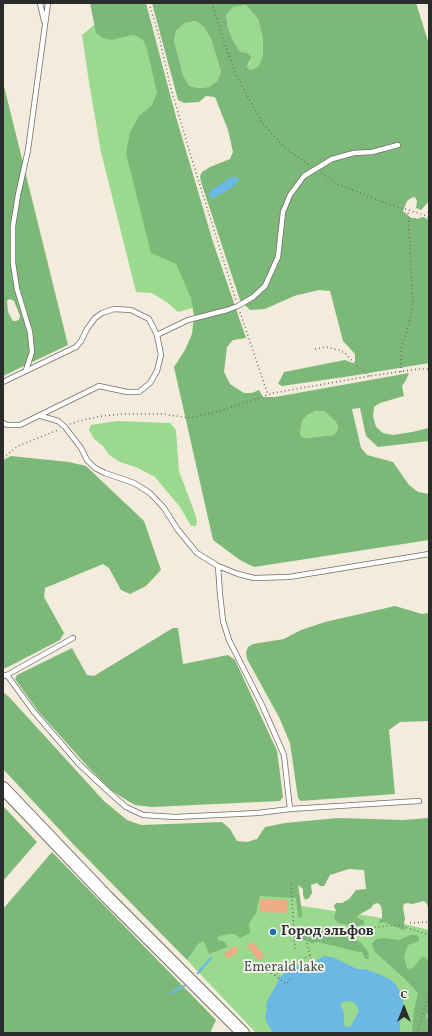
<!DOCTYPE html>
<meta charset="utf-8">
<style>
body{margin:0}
#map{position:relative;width:432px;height:1036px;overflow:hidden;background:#f3ebdb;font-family:Vollkorn,serif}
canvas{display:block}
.frame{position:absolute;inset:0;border:4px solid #2b2b2b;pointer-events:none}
.north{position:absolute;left:384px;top:988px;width:40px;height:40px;-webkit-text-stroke:3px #f6f6f2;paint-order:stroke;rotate:0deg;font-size:11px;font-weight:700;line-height:16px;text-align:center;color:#2b2b2b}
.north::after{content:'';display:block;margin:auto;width:14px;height:18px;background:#2b2b2b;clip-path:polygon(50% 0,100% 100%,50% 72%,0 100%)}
</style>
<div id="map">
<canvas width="432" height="1036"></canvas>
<div class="frame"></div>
<div class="north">С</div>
</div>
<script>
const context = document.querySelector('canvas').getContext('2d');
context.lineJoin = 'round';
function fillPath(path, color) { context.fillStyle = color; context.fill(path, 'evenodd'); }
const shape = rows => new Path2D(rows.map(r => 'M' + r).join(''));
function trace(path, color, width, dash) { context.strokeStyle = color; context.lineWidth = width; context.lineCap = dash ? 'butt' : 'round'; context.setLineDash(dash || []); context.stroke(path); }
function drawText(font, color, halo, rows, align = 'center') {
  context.font = font + ' Vollkorn,serif'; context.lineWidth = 3.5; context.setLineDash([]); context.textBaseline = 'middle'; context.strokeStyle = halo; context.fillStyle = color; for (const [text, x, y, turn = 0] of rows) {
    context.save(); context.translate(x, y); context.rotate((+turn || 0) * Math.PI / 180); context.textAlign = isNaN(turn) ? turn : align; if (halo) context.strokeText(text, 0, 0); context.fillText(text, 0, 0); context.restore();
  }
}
const green = shape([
 [246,5,258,19,263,39,263,55,258,67,250,70,247,67,250,62,247,53,239,51,232,38,228,28,226,15,233,7],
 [196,21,204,27,211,39,221,72,217,81,209,87,199,88,189,86,183,75,174,42,176,31,185,23],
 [94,25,110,30,142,35,154,62,173,254,203,305,178,312,168,303,152,293,136,292,101,152,89,82,82,35],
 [316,411,324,411,336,422,338,427,337,432,334,435,306,438,302,437,300,434,302,421,307,415],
 [117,421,170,423,176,430,179,471,194,511,197,521,196,526,191,526,180,507,155,477,136,467,120,462,109,455,103,446,94,439,89,430,91,425],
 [295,864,301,906,376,917,429,930,429,1033,256,1033,187,960,241,878]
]);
const forest = shape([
 [90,3,146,3,176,117,213,242,246,338,233,340,227,347,224,372,230,384,244,393,252,393,259,390,263,397,275,397,409,373,406,380,402,386,404,396,380,403,374,407,373,416,376,427,383,433,393,435,412,432,429,428,429,441,378,447,366,436,360,408,352,409,361,448,367,455,393,462,409,485,418,492,429,494,429,540,254,567,240,560,213,540,174,367,185,350,192,334,194,316,191,298,176,264,151,253,126,153,130,132,139,116,152,105,157,93,147,49,143,40,137,36,131,35,112,40,103,38,96,33],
 [316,411,324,411,336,422,338,427,337,431,334,435,306,438,302,437,300,434,302,421,307,415],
 [152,3,416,3,429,44,429,201,421,210,416,208,417,201,415,197,411,198,407,201,403,211,411,218,416,218,417,219,423,217,429,220,429,363,351,376,282,386,278,384,284,372,345,360,355,364,355,354,343,341,330,291,319,290,294,296,265,309,250,310,240,300,201,182,200,176,202,172,210,167,230,159,233,152,228,130,215,97,206,96,199,102,184,103,178,100],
 [246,5,258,19,263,39,263,55,258,67,250,70,247,67,251,57,247,53,239,51,232,38,228,28,226,15,233,7],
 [196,21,204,27,211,39,221,72,217,81,209,87,199,88,189,86,183,75,174,41,176,31,185,23],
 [3,82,68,345,3,376],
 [10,299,14,301,20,316,19,320,15,321,13,321,8,312,7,301],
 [11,456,69,462,86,466,144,521,161,570,146,586,130,594,121,590,109,568,103,564,45,588,44,597,64,633,60,640,6,668,3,668,3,460],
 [395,606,422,614,429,613,429,721,400,722,389,730,395,794,301,801,298,798,290,743,279,717,247,659,246,652,248,647,253,644,284,639,301,630,325,622],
 [173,628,178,628,183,664,228,655,235,660,277,751,283,797,280,801,152,807,135,805,123,798,111,790,88,767,38,711,15,679,17,675,72,648,87,675,94,676],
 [3,692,10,698,104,801,127,820,141,825,222,822,230,829,237,841,247,842,257,839,265,827,285,823,338,818,403,820,429,818,429,911,427,904,424,901,412,904,407,903,404,904,403,907,405,919,404,923,405,929,403,930,384,922,380,923,379,921,382,918,382,912,381,906,378,903,374,904,371,908,357,916,358,918,364,921,364,925,357,926,338,923,334,918,336,911,334,906,336,903,342,903,349,899,356,890,366,889,364,870,349,869,330,875,324,886,320,886,317,883,311,885,312,893,309,898,305,900,303,895,303,889,298,885,302,912,302,917,300,918,298,915,296,898,260,896,256,913,249,923,250,933,240,938,235,934,227,934,217,937,218,940,225,942,227,947,209,954,204,941,199,943,187,960,73,844,3,769],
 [3,806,37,842,3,881],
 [52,852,216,1020,210,1033,3,1033,3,909],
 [303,930,311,930,332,932,360,942,367,950,369,955,368,959,365,959,362,952,359,952,318,942,312,943,301,939,300,932],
 [410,935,416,935,419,937,419,941,408,945,404,957,407,968,412,969,422,957,426,958,428,961,429,1012,426,1014,426,1017,429,1021,429,1033,412,1033,414,1009,418,993,405,979,375,952,372,944,376,939,384,938,399,940]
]);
const water = shape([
 [231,177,238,177,238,182,231,188,214,198,212,198,209,196,210,191],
 [324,956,335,958,357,969,365,969,381,975,391,980,396,985,402,995,403,1000,403,1012,400,1023,400,1033,273,1033,266,1021,265,1016,267,1009,266,1005,268,999,278,982,278,979,290,969,302,964,307,966,311,971,314,971,318,967,316,962,317,960],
 [349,1001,355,1003,359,1011,351,1026,345,1027,344,1024,344,1013,340,1004,343,1002]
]);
const stream = shape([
 [198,973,211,958],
 [171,993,184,986]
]);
const building = shape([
 [260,899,288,900,287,913,260,912],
 [253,942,265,956,259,961,247,946],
 [235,946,239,951,228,959,224,953]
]);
const path = shape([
 [149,3,159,36,170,85,193,163,236,300],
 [212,3,223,39,237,77,263,124,286,149,309,165],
 [321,173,337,184,386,203,424,215,429,218],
 [240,312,268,395],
 [315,349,326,347,339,350,346,354,355,364,370,376],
 [401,372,401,347,409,324,413,304,408,210],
 [70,424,83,420,102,416,124,414,163,414,189,418,223,410,273,393,370,376,418,369,429,369],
 [3,458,18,446,58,430],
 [291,884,295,949],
 [410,923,429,922],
 [343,932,368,928,399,925,429,935],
 [307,943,312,963,315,968],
 [267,972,275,975,291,962,302,959,311,955],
 [275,975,286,984,292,977],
 [417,1033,429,995]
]);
const lane = shape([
 [40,3,44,21],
 [157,335,188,320,227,310,238,306,253,297,265,286,278,257,283,212,290,195,304,176,332,159,354,153,372,152,398,145],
 [26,370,32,352,30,332,17,289,13,263,13,226,18,195,28,150,48,3],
 [3,382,76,347,81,341,87,329,95,318,102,313,114,309,131,310,149,319,157,335,161,355,157,371,150,383,139,392,127,392,99,386,20,425,7,425,3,423],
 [41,416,58,421,65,427,81,448,87,460,95,468,105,473,134,483,150,493,164,508,178,530,197,553,218,566,238,574,254,578,289,577,429,554],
 [218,566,220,594,223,621,229,640,262,705,284,755,290,809],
 [7,675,34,712,79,764,109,792,126,807,143,815,175,817,258,813,290,809,419,801],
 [3,676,7,675,73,638]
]);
const secondary = shape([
 [3,788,107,897,243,1033]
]);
const markers = [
 [273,932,4,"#1f6fb2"]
];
const poiNames = [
 ["Город эльфов",281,932]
];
const parkNames = [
 ["Emerald lake",284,968]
];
fillPath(green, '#9bd98e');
fillPath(forest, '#7cb979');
fillPath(water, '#6bb8e5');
trace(stream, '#6bb8e5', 2.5);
fillPath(building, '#ecac85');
trace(lane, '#716e69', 6);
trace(secondary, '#716e69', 14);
trace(path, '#716e69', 1.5, [1, 3]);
trace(lane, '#fff', 4.5);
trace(secondary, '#fff', 12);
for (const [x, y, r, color] of markers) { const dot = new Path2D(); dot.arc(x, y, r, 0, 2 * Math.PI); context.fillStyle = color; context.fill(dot); trace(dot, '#f6f6f2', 1.5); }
drawText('bold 14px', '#2b2b2b', '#f6f6f2', poiNames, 'left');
drawText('14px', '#475644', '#f6f6f2', parkNames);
</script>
